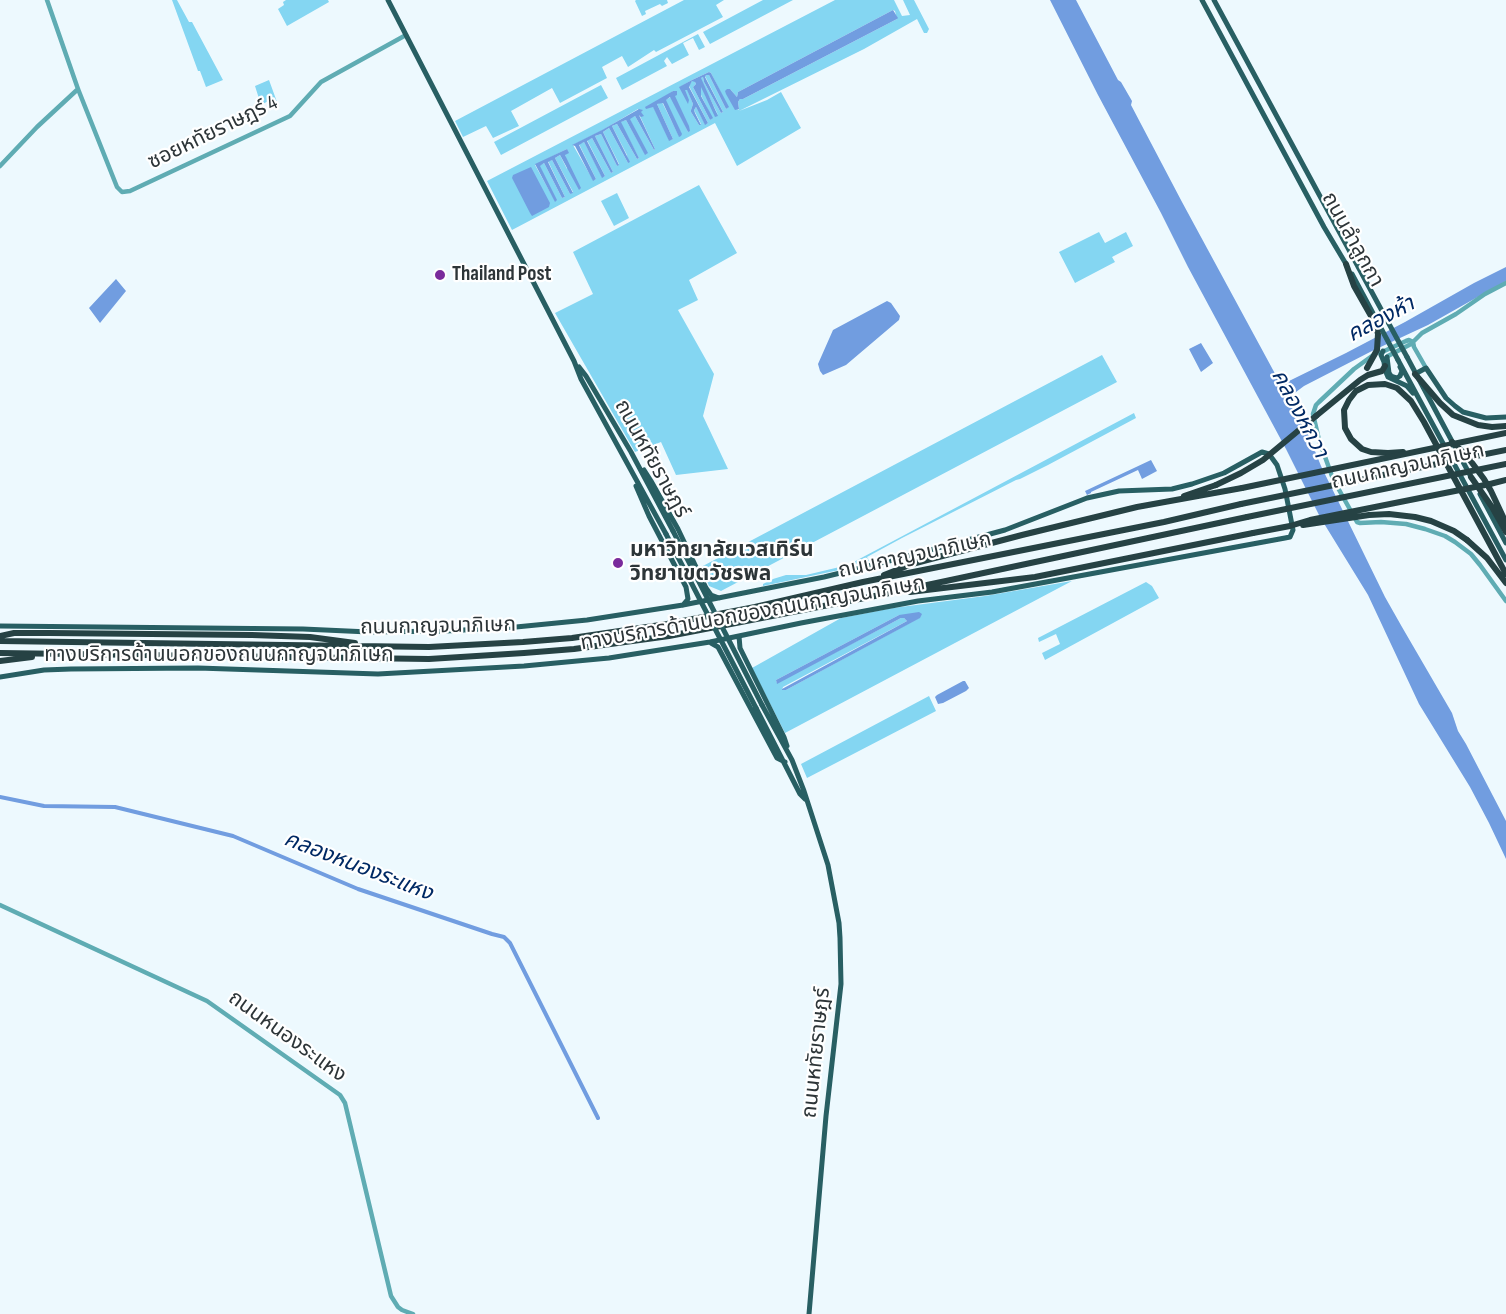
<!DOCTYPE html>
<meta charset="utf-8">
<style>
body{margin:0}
canvas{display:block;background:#edf9fe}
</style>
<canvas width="1506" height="1314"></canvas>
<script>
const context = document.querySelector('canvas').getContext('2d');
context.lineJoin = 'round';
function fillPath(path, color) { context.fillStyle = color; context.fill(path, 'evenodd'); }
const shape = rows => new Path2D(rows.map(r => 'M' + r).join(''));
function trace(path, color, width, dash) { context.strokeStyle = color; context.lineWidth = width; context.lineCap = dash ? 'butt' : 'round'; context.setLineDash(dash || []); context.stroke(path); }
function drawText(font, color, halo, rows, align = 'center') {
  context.font = font + ' "Sofia Sans Condensed","Noto Sans Thai",sans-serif'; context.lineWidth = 4.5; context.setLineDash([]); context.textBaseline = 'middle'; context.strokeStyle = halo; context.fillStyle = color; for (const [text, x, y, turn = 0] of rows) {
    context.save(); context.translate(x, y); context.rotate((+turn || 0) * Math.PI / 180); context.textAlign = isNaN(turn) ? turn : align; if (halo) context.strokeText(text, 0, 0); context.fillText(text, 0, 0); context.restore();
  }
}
const green = shape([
 [172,0,177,0,189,22,192,22,223,80,206,87,200,71,198,71],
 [286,0,328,0,329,2,287,26,278,9,284,5,283,2],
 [636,0,667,0,668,3,662,6,660,4,645,11,646,14,642,16,635,1],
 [684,0,724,0,716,5,723,17,656,52,654,50,628,67,622,56,602,67,607,78,560,103,552,88,511,111,519,126,493,138,486,126,463,137,455,121],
 [763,0,793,0,710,44,703,32],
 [835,0,894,0,902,16,910,15,903,0,914,0,929,29,927,33,924,33,917,19,864,49,739,111,767,100,781,92,801,128,737,166,715,123,512,230,487,181],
 [893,10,895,11,897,19,743,99,740,99,738,102,739,109,738,110,730,89,737,97,738,92],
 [709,72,711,73,728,107,726,109,709,75,706,75,705,76,723,112,721,113,704,82,703,77,700,78,718,115,706,97,702,87,700,87,701,95,712,118,710,120,693,87,696,84,694,80,692,81,689,86,708,123,705,124,696,107,694,110,701,124,699,125,691,112,691,110,693,104,687,89,685,90,680,87,692,80],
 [673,91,677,91,674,96,688,125,688,132,671,97,665,100,681,133,679,136,662,102,657,104,673,139,669,140,653,106],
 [638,109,643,116,639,114,655,149,654,150,635,116,629,118,647,153,645,154,626,120,620,122,639,158,637,159,617,124,612,126,627,155,628,163,609,128,603,132,619,164,617,166,601,134,595,136,613,172,611,173,592,138,587,140,605,176,602,177,584,142,579,144,596,179,593,180,573,145,601,131],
 [567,149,565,154,567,169,560,155,555,158,573,192,570,194,552,160,548,161,565,197,562,198,544,163,539,166,555,201,535,165],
 [698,34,705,47,699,50,693,38,683,43,689,55,672,64,667,57,664,61,667,66,622,90,616,78],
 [269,80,277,102,272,105,270,100,261,105,255,86],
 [601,85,608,98,501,155,494,142],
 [699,185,737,253,689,280,698,300,678,310,714,374,703,416,728,469,676,475,661,442,635,452,555,313,593,294,573,252],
 [617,193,629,218,614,226,601,201],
 [1099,232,1105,243,1126,232,1133,246,1112,257,1115,262,1075,283,1059,252],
 [1102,355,1117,382,721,591,709,586,701,567],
 [1134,413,1136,418,1048,465,1020,479,1016,480,902,538,867,557,869,561,849,565,849,568,763,586,763,584,773,579,786,575,806,575,848,565],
 [1072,581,785,733,752,668,841,618,893,608,985,596],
 [899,615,919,618,786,690,782,690,783,687,907,621,904,618,901,618,777,683,776,680],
 [1146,582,1152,586,1159,598,1045,660,1042,653,1060,644,1056,634,1039,642,1038,638],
 [929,696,936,711,807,778,801,764]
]);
const water = shape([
 [1050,0,1076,0,1118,80,1121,82,1132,101,1131,105,1182,202,1279,381,1289,381,1346,353,1405,322,1474,283,1506,267,1506,281,1428,325,1372,351,1304,386,1288,398,1296,416,1309,436,1321,466,1385,597,1402,627,1452,713,1458,731,1466,744,1506,821,1506,859,1489,823,1470,787,1419,704,1368,595,1320,517,1286,449,1188,267,1161,213,1098,95],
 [893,10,898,18,897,19,743,99,740,99,738,102,739,109,735,110,726,94,725,91,727,89,730,89,737,97,738,92],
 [709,72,711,73,729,107,726,109,709,75,706,75,705,77,723,112,721,113,704,82,703,77,701,78,718,116,715,117,701,87,701,96,713,118,710,120,693,87,696,84,695,82,692,81,689,87,708,123,705,125,696,107,694,110,695,113,701,125,699,125,691,112,691,110,693,104,687,90,685,90,689,100,688,104,679,87,692,80],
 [673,91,677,91,677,95,675,96,689,126,690,131,688,132,670,97,666,100,682,134,681,136,679,137,663,103,657,104,673,139,669,141,653,107,646,109,645,107],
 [639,109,643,110,641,112,644,116,641,117,639,115,655,149,654,150,635,116,630,119,648,153,645,155,626,120,621,122,639,158,637,159,617,124,612,126,630,162,628,163,609,128,603,132,619,165,617,166,601,134,595,136,613,172,611,173,592,138,587,141,605,176,602,178,584,142,579,145,596,179,593,181,575,146,572,145,602,130],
 [567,149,569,153,565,155,581,188,579,190,560,155,555,158,573,193,570,194,552,160,548,162,565,197,562,198,544,163,540,166,557,200,555,202,535,164],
 [531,167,550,203,549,207,532,216,530,213,512,178,513,175],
 [116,279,126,291,100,323,89,308],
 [887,301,891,303,900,316,899,320,846,365,823,375,820,371,818,364,833,330],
 [1201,343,1213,363,1201,372,1189,349],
 [1151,460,1157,471,1142,479,1138,470,1091,492,1091,493,1087,495,1085,491],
 [919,612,922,614,920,618,786,690,782,690,782,689,907,621,904,618,901,618,777,684,776,680,899,615],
 [963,681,965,681,969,688,966,691,943,703,938,704,935,697,937,695]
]);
const canal = shape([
 [0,797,44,806,115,807,233,836,358,889,492,934,504,937,510,943,598,1118]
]);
const minor = shape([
 [47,0,78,89,117,187,122,192,130,191,290,116,321,82,406,35],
 [0,166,37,127,78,89],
 [1413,342,1414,347,1426,368],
 [1380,353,1406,341,1409,340,1413,342],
 [1372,356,1354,369,1319,402,1316,405,1313,414,1319,440,1333,479,1357,522,1360,523,1381,522,1406,524,1425,529,1445,536,1455,542,1471,554,1480,565,1506,601],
 [1388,356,1411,344,1422,333,1456,314,1485,294,1506,283],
 [0,905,207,1001,340,1095,345,1103,391,1296,398,1307,402,1310,413,1314]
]);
const major = shape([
 [388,0,574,361,581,379,666,534],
 [1202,0,1324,227,1346,264],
 [1214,0,1382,311],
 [1383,351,1381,355,1384,362,1385,370,1388,377,1407,386,1413,393],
 [1387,357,1389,373,1391,376,1397,378,1400,376,1402,371,1400,367],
 [1407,357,1470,475],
 [1398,360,1506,560],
 [579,367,586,376,631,452,673,531],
 [1415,374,1426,368,1446,398,1455,406,1463,412,1486,418,1506,417],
 [644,470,651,481,678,529,706,588,711,595,719,598],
 [636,486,649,516,686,587,688,599,683,605],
 [1480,494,1506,543],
 [0,626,303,629,369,632,446,631,516,627,587,620,683,605,824,577,893,560,1005,530,1087,498,1119,491,1172,489,1192,484,1224,473,1262,452,1269,454,1277,465,1285,489,1293,530,1290,537,1285,538,992,592,918,601,801,623,710,642,609,658,524,666,378,674,198,668,71,669,44,670,0,677],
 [739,636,740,648,784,737,787,746],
 [711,643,718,647,777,758,785,762],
 [762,705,792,760,804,791,828,865,839,923,840,938,841,984,826,1116,809,1314],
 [756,708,800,794,805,799]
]);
const highway = shape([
 [1415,374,1440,403,1453,415,1478,425,1492,427,1506,426],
 [1316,416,1360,380,1368,375,1382,371,1385,366],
 [1452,442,1467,456,1484,479,1491,491,1506,523],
 [1403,452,1388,453,1371,452,1362,449,1351,439,1345,428,1344,410,1349,400,1356,391,1368,385,1385,384,1397,388,1411,401,1424,422,1506,574],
 [1471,477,1492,507,1506,532],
 [1490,484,1506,480],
 [1184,496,1216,485],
 [1467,540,1487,558,1506,583],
 [884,575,912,564,1022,535,1137,507,1242,488],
 [910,592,1035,577,1253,533],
 [0,636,14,633,50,633,252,635,310,637,355,643],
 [0,641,429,647,523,642,572,638,667,624,755,607,863,582,1164,522,1241,504],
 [0,653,429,659,524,653,574,649,669,636,880,595,1247,517],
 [0,661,32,657]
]);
const majorBridge = shape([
 [1352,274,1398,360],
 [1382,311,1407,357],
 [673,531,762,705],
 [666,534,756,708]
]);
const highwayBridge = shape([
 [1346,264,1354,286,1375,323,1378,334,1377,350,1367,368],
 [1216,485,1241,473,1263,460,1316,416],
 [1242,488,1506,433],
 [1241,504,1506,450],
 [1247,517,1506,464],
 [1303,525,1369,515,1389,514,1415,517,1431,521,1454,531,1467,540],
 [1253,533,1290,526,1310,520,1490,484]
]);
const markers = [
 [440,275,6,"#7a2b9c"],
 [618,563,6,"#7a2b9c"]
];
const streetNames = [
 ["ซอยหทัยราษฎร์ 4",213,133,-26],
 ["ถนนลำลูกกา",1352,240,61],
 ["ถนนหทัยราษฎร์",651,459,61],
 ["ถนนกาญจนาภิเษก",1408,467,-12],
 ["ถนนกาญจนาภิเษก",915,556,-12],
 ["ทางบริการด้านนอกของถนนกาญจนาภิเษก",753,614,-10],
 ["ถนนกาญจนาภิเษก",438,627,-1],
 ["ทางบริการด้านนอกของถนนกาญจนาภิเษก",219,656],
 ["ถนนหนองระแหง",287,1037,36],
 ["ถนนหทัยราษฎร์",817,1053,-84]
];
const poiNames = [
 ["Thailand Post",452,275],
 ["มหาวิทยาลัยเวสเทิร์น",630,551],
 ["วิทยาเขตวัชรพล",630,575]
];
const waterNames = [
 ["คลองห้า",1381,320,-28],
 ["คลองหกวา",1299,414,62],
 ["คลองหนองระแหง",358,867,21]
];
fillPath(green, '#84d6f2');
fillPath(water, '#719de0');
trace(canal, '#719de0', 4);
trace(minor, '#5facb3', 4.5);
trace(major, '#285f63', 5);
trace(highway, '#264244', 6);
trace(majorBridge, '#285f63', 5);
trace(highwayBridge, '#264244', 6);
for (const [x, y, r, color] of markers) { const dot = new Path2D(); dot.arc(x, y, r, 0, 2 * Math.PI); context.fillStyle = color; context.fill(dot); trace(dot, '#fff', 2); }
drawText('21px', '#2d3538', '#fff', streetNames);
drawText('bold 21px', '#2d3538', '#fff', poiNames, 'left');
drawText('italic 22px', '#002964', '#fff', waterNames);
</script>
